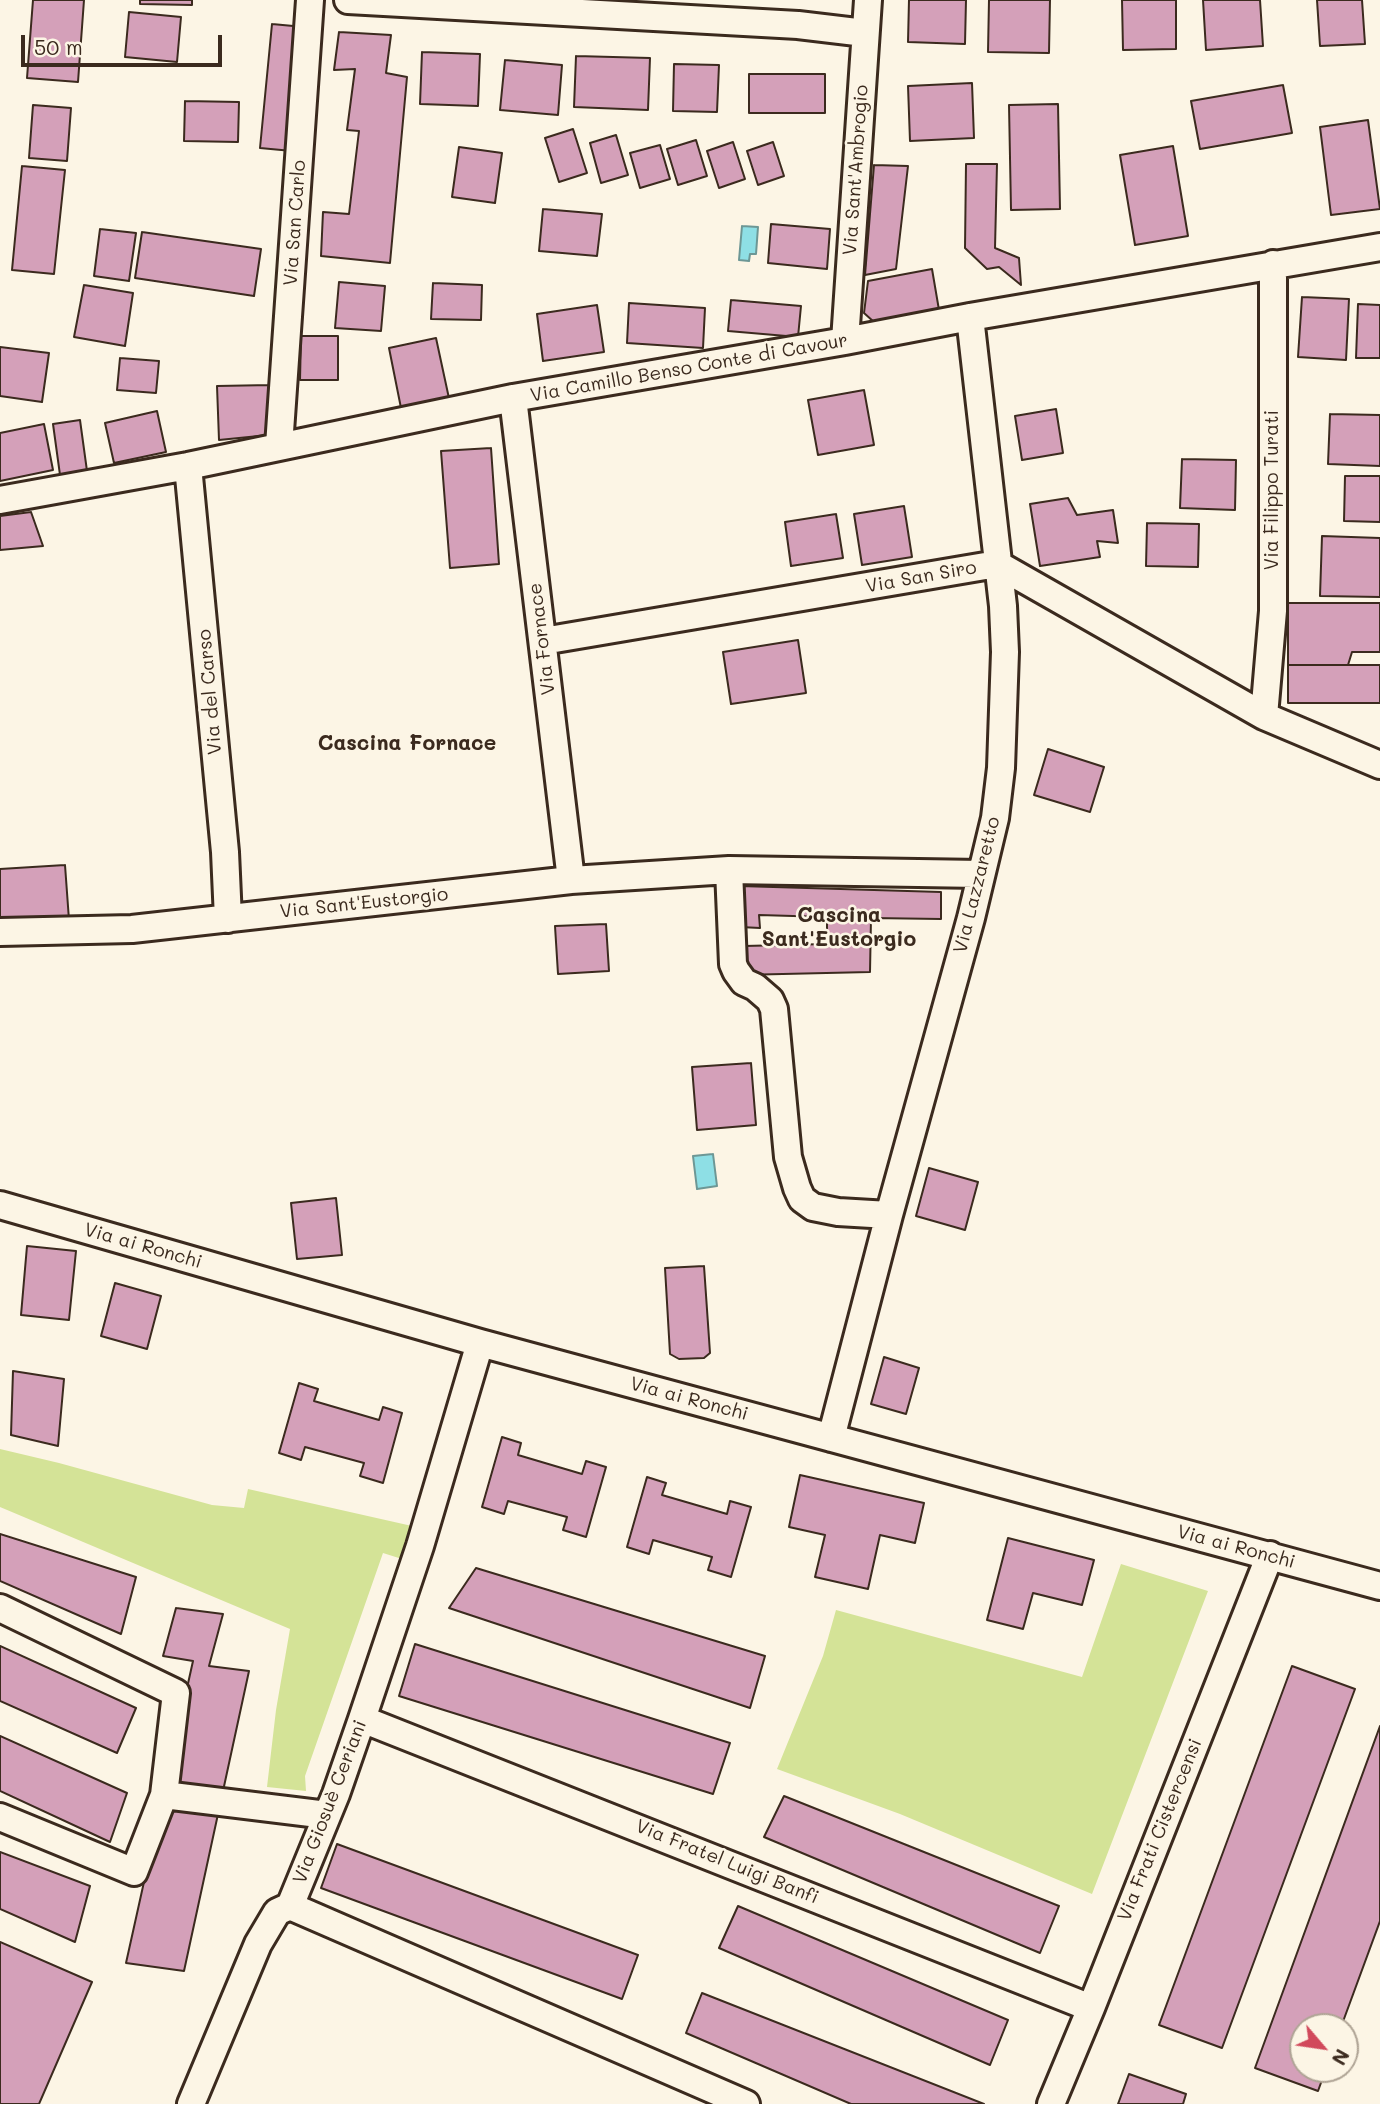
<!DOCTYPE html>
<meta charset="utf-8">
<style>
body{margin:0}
#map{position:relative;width:1380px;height:2104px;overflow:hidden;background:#fcf5e5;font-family:Mali,sans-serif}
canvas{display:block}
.north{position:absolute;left:1289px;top:2013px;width:70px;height:70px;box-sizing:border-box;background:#fcf5e5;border:2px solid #afa495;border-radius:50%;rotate:119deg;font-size:19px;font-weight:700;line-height:28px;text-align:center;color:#3b2a1e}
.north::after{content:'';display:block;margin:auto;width:24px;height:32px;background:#d1495b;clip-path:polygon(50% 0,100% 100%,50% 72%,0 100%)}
.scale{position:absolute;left:21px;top:35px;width:201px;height:32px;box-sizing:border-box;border:4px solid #3b2a1e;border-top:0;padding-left:9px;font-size:21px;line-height:24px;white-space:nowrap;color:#3b2a1e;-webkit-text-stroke:5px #fcf5e5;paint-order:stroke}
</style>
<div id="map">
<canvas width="1380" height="2104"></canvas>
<div class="north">N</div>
<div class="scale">50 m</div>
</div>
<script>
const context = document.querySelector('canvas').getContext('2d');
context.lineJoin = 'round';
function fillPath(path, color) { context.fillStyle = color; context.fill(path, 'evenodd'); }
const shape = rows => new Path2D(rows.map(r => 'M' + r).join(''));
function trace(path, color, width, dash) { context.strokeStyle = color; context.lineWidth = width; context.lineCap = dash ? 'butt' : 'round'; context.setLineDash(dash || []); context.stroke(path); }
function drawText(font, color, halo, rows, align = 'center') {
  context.font = font + ' Mali,sans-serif'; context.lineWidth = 5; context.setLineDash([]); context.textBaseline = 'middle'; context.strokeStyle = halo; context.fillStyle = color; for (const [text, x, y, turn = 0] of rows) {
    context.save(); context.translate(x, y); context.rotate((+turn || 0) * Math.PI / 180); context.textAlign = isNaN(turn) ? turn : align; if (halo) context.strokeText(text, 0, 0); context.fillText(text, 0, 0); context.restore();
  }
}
const green = shape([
 [0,1449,59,1463,212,1505,244,1508,248,1489,412,1526,402,1559,383,1553,305,1776,306,1791,267,1787,276,1710,290,1629,0,1507],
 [1121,1564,1208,1591,1092,1894,900,1814,777,1769,823,1656,836,1610,1082,1677]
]);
const water = shape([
 [742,226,758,227,756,254,750,254,749,261,739,260,742,226],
 [713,1154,717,1186,697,1189,693,1156,713,1154]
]);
const building = shape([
 [33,0,84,0,78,82,27,78,33,0],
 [140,0,192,0,192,5,140,4,140,0],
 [909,0,966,0,965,44,908,42,909,0],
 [989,0,1050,0,1049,53,988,52,989,0],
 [1122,0,1176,0,1176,49,1123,50,1122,0],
 [1203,0,1260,0,1263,46,1206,50,1203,0],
 [1317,0,1362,0,1365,44,1320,46,1317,0],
 [129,12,181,17,177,62,125,57,129,12],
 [272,24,304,27,292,151,260,148,272,24],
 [339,32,391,35,386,73,407,77,390,263,321,256,323,212,349,214,359,131,347,130,355,69,334,70,339,32],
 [422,52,480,54,478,106,420,104,422,52],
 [576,56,650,58,648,110,574,107,576,56],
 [505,60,562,65,558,115,500,110,505,60],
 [674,64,719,65,717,112,673,111,674,64],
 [749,74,825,74,825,113,749,113,749,74],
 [972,83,974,138,910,141,908,86,972,83],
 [1283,85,1292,133,1200,149,1191,101,1283,85],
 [185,101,239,102,238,142,184,141,185,101],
 [1058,104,1060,209,1011,210,1009,105,1058,104],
 [33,105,71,108,67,161,29,158,33,105],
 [1368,120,1380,209,1331,215,1320,127,1368,120],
 [573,129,587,173,559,182,545,138,573,129],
 [616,135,628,175,601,183,590,143,616,135],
 [696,140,707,176,678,185,667,149,696,140],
 [733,142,745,179,719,188,707,151,733,142],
 [773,142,784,176,758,185,747,151,773,142],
 [660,145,670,179,640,188,630,153,660,145],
 [1173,146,1188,236,1135,245,1120,155,1173,146],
 [459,147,502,153,495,203,452,197,459,147],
 [966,164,997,164,995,248,1019,258,1021,285,999,267,987,269,965,248,966,164],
 [874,165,908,166,896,269,865,275,874,165],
 [22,166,65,170,54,274,12,270,22,166],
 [543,209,602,214,597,256,539,251,543,209],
 [771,224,830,229,827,269,768,263,771,224],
 [100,229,136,233,129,281,94,276,100,229],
 [142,232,261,249,254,296,135,278,142,232],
 [932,269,939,310,874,322,864,313,868,281,932,269],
 [339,282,385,286,381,331,335,328,339,282],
 [433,283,482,285,481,320,431,319,433,283],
 [84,285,133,293,125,346,74,337,84,285],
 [1302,297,1349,299,1346,360,1298,357,1302,297],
 [731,300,801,306,798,337,728,331,731,300],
 [629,303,705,308,703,348,627,343,629,303],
 [1358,304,1380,305,1380,358,1356,358,1358,304],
 [597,305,604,352,543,361,537,314,597,305],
 [301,336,338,336,338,380,300,380,301,336],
 [436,338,450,403,402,413,389,348,436,338],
 [0,347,49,353,42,402,0,396,0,347],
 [120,358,159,361,156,393,117,390,120,358],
 [271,385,269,435,219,440,217,386,271,385],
 [864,390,874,445,818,455,808,400,864,390],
 [1056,409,1063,453,1022,460,1015,416,1056,409],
 [157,411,166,452,114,463,105,423,157,411],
 [1330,414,1380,415,1380,466,1328,464,1330,414],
 [80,420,87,471,60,475,53,424,80,420],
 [44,424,53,470,0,481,0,433,44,424],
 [491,448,499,564,450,568,441,451,491,448],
 [1182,459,1236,460,1235,510,1180,508,1182,459],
 [1345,476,1380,476,1380,522,1344,521,1345,476],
 [1068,498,1077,515,1113,510,1118,543,1097,541,1100,557,1040,566,1030,504,1068,498],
 [904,506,912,557,862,565,854,514,904,506],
 [31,512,43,546,0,550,0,516,31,512],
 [836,514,843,558,791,566,785,522,836,514],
 [1147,523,1199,524,1198,567,1146,566,1147,523],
 [1322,536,1380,538,1380,597,1320,596,1322,536],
 [1288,603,1380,603,1380,652,1352,652,1348,665,1288,665,1288,603],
 [798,640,806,693,731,704,723,652,798,640],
 [1288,665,1380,665,1380,703,1288,703,1288,665],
 [1048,749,1104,767,1090,812,1034,795,1048,749],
 [65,865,69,920,0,924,0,869,65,865],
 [740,886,941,892,941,919,871,918,870,972,739,975,744,946,827,944,827,917,759,915,760,928,740,927,740,886],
 [606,924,609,971,558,974,555,926,606,924],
 [751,1063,756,1125,697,1130,692,1067,751,1063],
 [929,1168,978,1182,965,1230,916,1216,929,1168],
 [336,1198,342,1255,297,1259,291,1203,336,1198],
 [27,1246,76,1251,69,1320,21,1315,27,1246],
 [704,1266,710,1353,704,1358,679,1359,670,1354,665,1268,704,1266],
 [115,1283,161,1296,147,1349,101,1336,115,1283],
 [884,1357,919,1368,906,1414,871,1404,884,1357],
 [13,1371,64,1379,58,1446,11,1435,13,1371],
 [299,1383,318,1389,314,1401,379,1420,383,1407,402,1413,383,1483,360,1476,364,1463,305,1447,301,1460,279,1453,299,1383],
 [502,1437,521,1443,518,1455,582,1474,586,1461,606,1467,586,1537,563,1530,567,1517,508,1501,504,1514,482,1507,502,1437],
 [800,1475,924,1503,915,1543,880,1535,868,1589,815,1577,825,1535,789,1527,800,1475],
 [647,1477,666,1483,662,1495,727,1514,730,1501,751,1507,731,1577,708,1570,712,1557,653,1540,649,1554,627,1547,647,1477],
 [0,1534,136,1577,121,1634,0,1581,0,1534],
 [1008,1538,1094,1560,1082,1605,1033,1593,1023,1629,987,1620,1008,1538],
 [476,1568,765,1656,750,1708,449,1608,476,1568],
 [176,1608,223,1614,209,1666,249,1671,184,1971,126,1963,193,1661,163,1656,176,1608],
 [415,1644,730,1743,713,1794,399,1696,415,1644],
 [0,1646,136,1708,117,1753,0,1701,0,1646],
 [1292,1666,1355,1689,1222,2048,1159,2025,1292,1666],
 [1380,1726,1380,1921,1341,2027,1303,2027,1303,2069,1326,2069,1318,2091,1255,2068,1380,1726],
 [0,1736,127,1793,110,1842,0,1791,0,1736],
 [784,1796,1059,1906,1040,1953,764,1837,784,1796],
 [337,1844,638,1955,622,1999,321,1888,337,1844],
 [0,1852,90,1886,75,1942,0,1909,0,1852],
 [738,1906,1008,2020,990,2065,719,1948,738,1906],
 [0,1942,92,1982,39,2104,0,2104,0,1942],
 [702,1993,984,2104,851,2104,686,2033,702,1993],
 [1129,2074,1186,2094,1183,2104,1118,2104,1129,2074]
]);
const minor = shape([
 [348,0,798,25,865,33],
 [845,341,868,0],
 [513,398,571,880],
 [279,446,310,0],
 [188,466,225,852,228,919],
 [0,500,188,466,513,398,845,341,970,317,1380,247],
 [543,641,997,564,1264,716,1380,765],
 [1264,716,1273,611,1273,264],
 [729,870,733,964,736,971,744,982,755,987,770,1000,774,1009,788,1157,797,1188,802,1199,813,1207,838,1212,889,1215],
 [0,932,132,929,571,880,729,870,981,874],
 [0,1205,480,1343,1380,1586],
 [831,1438,889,1215,971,918,995,818,1001,768,1005,652,1003,606,970,317],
 [0,1608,176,1693,164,1795,134,1872,0,1817],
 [362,1719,1091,2008],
 [164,1795,327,1815],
 [290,1906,336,1794,362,1719,420,1546,480,1343],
 [290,1906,746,2104],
 [191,2104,258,1944,277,1912,290,1906],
 [1051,2104,1091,2008,1270,1555]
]);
const streetNames = [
 ["Via Sant'Ambrogio",856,170,-86],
 ["Via San Carlo",295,223,-86],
 ["Via Camillo Benso Conte di Cavour",689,368,-10],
 ["Via Filippo Turati",1272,490,-90],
 ["Via San Siro",921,577,-10],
 ["Via Fornace",542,639,-97],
 ["Via del Carso",210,692,-95],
 ["Via Lazzaretto",977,885,-76],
 ["Via Sant'Eustorgio",364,903,-6],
 ["Via ai Ronchi",143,1246,16],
 ["Via ai Ronchi",689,1399,15],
 ["Via ai Ronchi",1236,1547,15],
 ["Via Giosuè Ceriani",330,1802,-69],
 ["Via Frati Cistercensi",1160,1830,-68],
 ["Via Fratel Luigi Banfi",727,1862,22]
];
const neighbourhoodNames = [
 ["Cascina Fornace",407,744],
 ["Cascina",839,916],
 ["Sant'Eustorgio",839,940]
];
fillPath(green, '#d4e397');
fillPath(water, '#8edfe5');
trace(water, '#6d9795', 2);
fillPath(building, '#d4a0b9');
trace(building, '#3b2a1e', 2);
trace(minor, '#3b2a1e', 32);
trace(minor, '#fcf5e5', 26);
drawText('19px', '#3b2a1e', '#fcf5e5', streetNames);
drawText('bold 21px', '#3b2a1e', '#fcf5e5', neighbourhoodNames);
</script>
